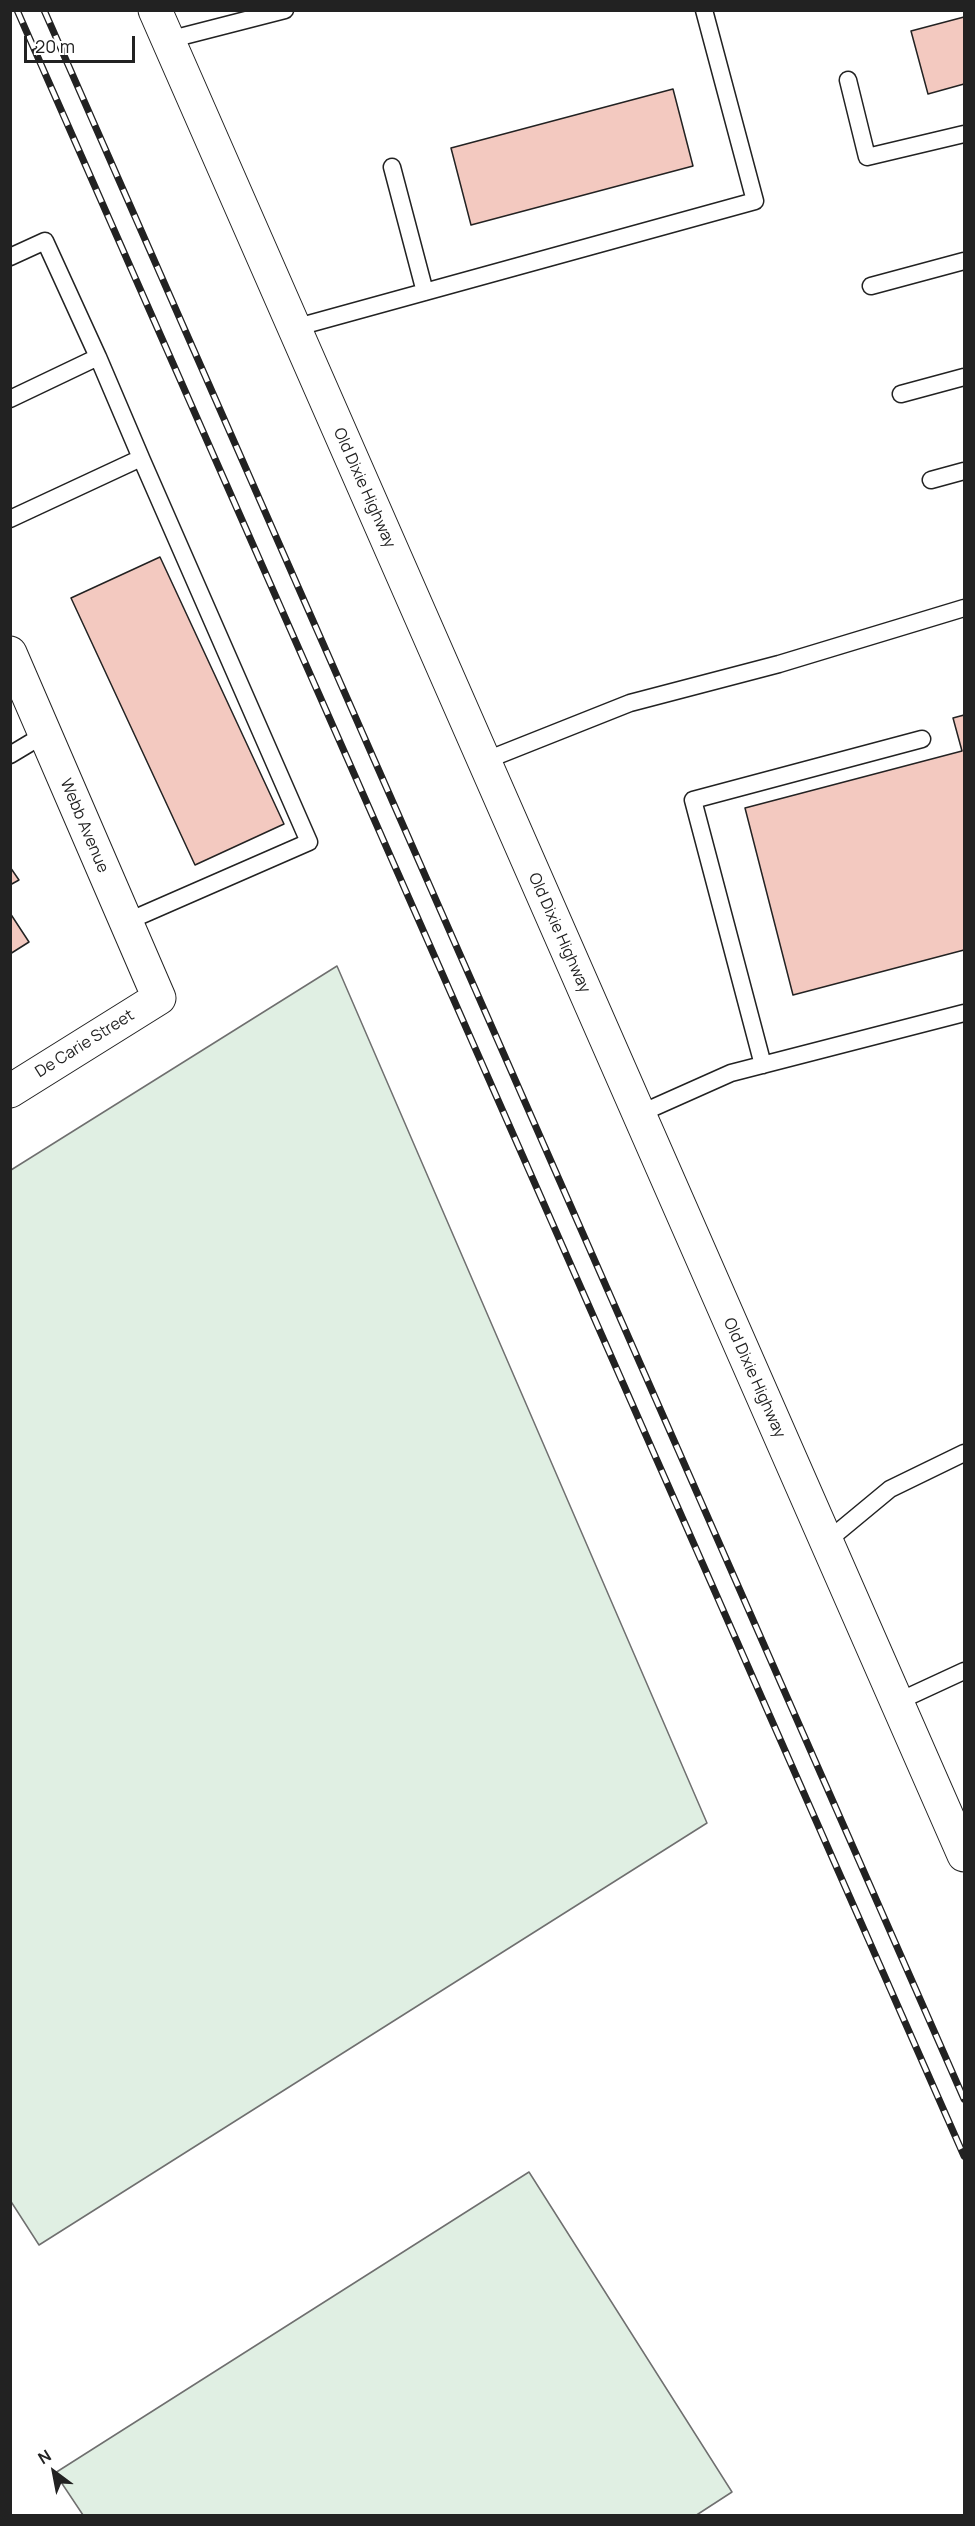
<!DOCTYPE html>
<style>
body{margin:0}
#map{position:relative;width:975px;height:2526px;overflow:hidden;background:#fff;font-family:Manrope,sans-serif}
canvas{display:block}
.frame{position:absolute;inset:0;border:12px solid #222;pointer-events:none}
.north{position:absolute;left:24px;top:2442px;width:60px;height:60px;-webkit-text-stroke:4px #fff;paint-order:stroke;rotate:328deg;font-size:16px;font-weight:700;line-height:24px;text-align:center;color:#222}
.north::after{content:'';display:block;margin:auto;width:21px;height:27px;background:#222;clip-path:polygon(50% 0,100% 100%,50% 72%,0 100%)}
.scale{position:absolute;left:24px;top:36px;width:111px;height:27px;box-sizing:border-box;border:3px solid #222;border-top:0;padding-left:8px;font-size:18px;line-height:21px;white-space:nowrap;color:#222;-webkit-text-stroke:4px #fff;paint-order:stroke}
</style>
<div id="map">
<canvas width="975" height="2526"></canvas>
<div class="frame"></div>
<div class="north">N</div>
<div class="scale">20 m</div>
</div>
<script>
const context = document.querySelector('canvas').getContext('2d');
context.lineJoin = 'round';
function fillPath(path, color) { context.fillStyle = color; context.fill(path, 'evenodd'); }
const shape = rows => new Path2D(rows.map(r => 'M' + r).join(''));
function trace(path, color, width, dash) { context.strokeStyle = color; context.lineWidth = width; context.lineCap = dash ? 'butt' : 'round'; context.setLineDash(dash || []); context.stroke(path); }
function drawText(font, color, halo, rows, align = 'center') {
  context.font = font + ' Manrope,sans-serif'; context.lineWidth = 4.5; context.setLineDash([]); context.textBaseline = 'middle'; context.strokeStyle = halo; context.fillStyle = color; for (const [text, x, y, turn = 0] of rows) {
    context.save(); context.translate(x, y); context.rotate((+turn || 0) * Math.PI / 180); context.textAlign = isNaN(turn) ? turn : align; if (halo) context.strokeText(text, 0, 0); context.fillText(text, 0, 0); context.restore();
  }
}
const green = shape([
 [337,966,707,1823,39,2245,10,2200,11,1170,337,966],
 [529,2172,732,2492,695,2516,83,2515,55,2473,529,2172]
]);
const building = shape([
 [964,17,964,84,928,94,911,31,964,17],
 [673,89,693,166,471,225,451,148,673,89],
 [160,557,284,824,195,865,71,598,160,557],
 [964,715,964,950,793,995,745,808,962,751,953,718,964,715],
 [10,867,19,880,10,885,10,867],
 [10,913,29,942,10,954,10,913]
]);
const lane = shape([
 [168,40,285,10],
 [848,80,867,157,964,134],
 [392,167,425,292],
 [10,257,45,241,98,357,10,399],
 [871,286,964,261],
 [294,328,755,201,704,10],
 [901,394,964,377],
 [931,480,964,471],
 [10,519,141,458,98,357],
 [10,755,45,734],
 [484,761,630,703,779,664,964,608],
 [126,922,309,842,141,458],
 [763,1065,693,800,922,739],
 [639,1114,731,1073,964,1013],
 [826,1542,890,1489,964,1453],
 [897,1702,964,1671]
]);
const street = shape([
 [10,653,159,998,10,1091]
]);
const secondary = shape([
 [155,10,964,1855]
]);
const rail = shape([
 [17,10,964,2156],
 [44,10,964,2099]
]);
const streetNames = [
 ["Old Dixie Highway",364,488,66],
 ["Webb Avenue",84,826,67],
 ["Old Dixie Highway",559,933,66],
 ["De Carie Street",85,1044,-32],
 ["Old Dixie Highway",754,1378,66]
];
fillPath(green, '#e0efe3');
trace(green, '#6f6f6f', 1.5);
fillPath(building, '#f3c9c0');
trace(building, '#222', 1.5);
trace(lane, '#222', 19);
trace(street, '#222', 35);
trace(secondary, '#222', 35);
trace(lane, '#fff', 16);
trace(street, '#fff', 33);
trace(secondary, '#fff', 33);
trace(rail, '#222', 7);
trace(rail, '#fff', 4.5, [14]);
drawText('16px', '#222', '#fff', streetNames);
</script>
